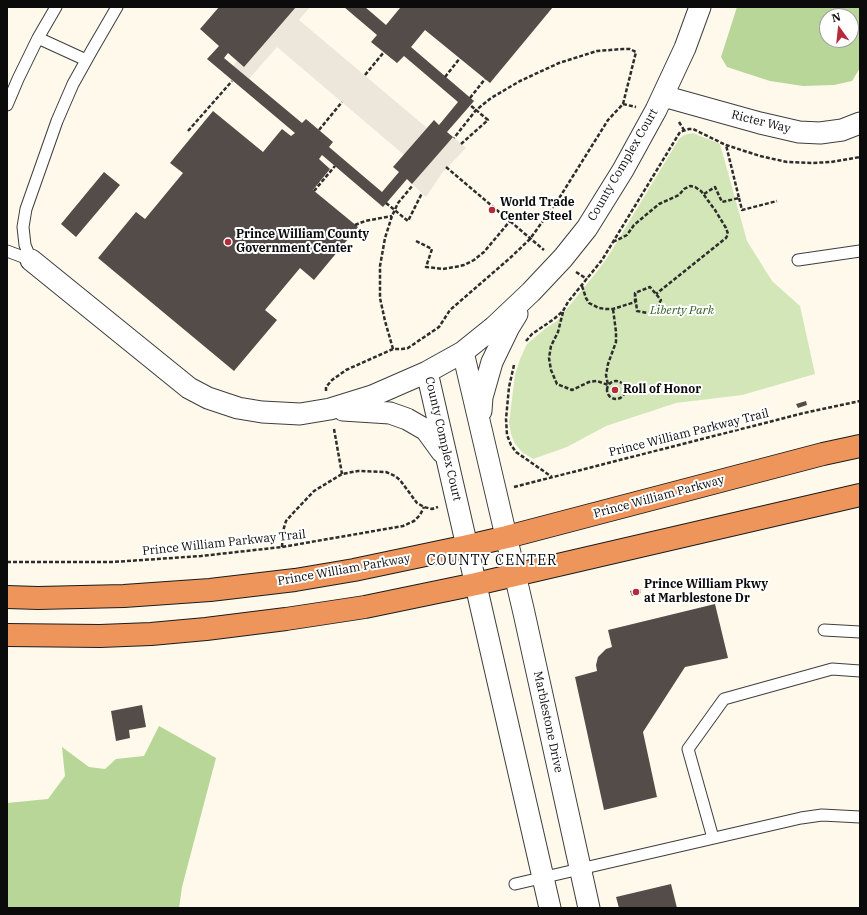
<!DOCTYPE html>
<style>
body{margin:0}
#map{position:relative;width:867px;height:915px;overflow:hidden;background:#fef9eb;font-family:"IBM Plex Serif",serif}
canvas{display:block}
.frame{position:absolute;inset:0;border:8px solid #0b0b0b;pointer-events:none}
.north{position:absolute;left:819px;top:8px;width:40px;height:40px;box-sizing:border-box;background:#fff;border:1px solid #9d9d9d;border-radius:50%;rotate:345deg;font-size:11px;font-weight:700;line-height:16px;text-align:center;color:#0b0b0b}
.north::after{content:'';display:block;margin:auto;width:14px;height:18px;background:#b42b39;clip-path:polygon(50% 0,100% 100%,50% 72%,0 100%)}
</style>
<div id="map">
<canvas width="867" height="915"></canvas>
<div class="frame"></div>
<div class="north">N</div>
</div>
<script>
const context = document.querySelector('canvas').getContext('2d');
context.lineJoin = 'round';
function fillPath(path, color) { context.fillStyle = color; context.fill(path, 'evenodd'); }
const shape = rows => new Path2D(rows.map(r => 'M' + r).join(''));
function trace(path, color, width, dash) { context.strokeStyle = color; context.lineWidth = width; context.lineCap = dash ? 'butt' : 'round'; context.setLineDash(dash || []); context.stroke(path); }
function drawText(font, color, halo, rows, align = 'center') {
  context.font = font + ' "IBM Plex Serif",serif'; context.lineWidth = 4; context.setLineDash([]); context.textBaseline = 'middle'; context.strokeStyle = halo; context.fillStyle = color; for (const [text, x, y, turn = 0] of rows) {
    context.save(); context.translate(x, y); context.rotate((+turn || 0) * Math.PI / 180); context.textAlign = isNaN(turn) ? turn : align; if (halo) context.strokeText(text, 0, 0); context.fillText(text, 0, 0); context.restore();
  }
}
const green = shape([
 [693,133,720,144,747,241,772,281,800,306,815,374,742,395,676,403,606,426,567,447,533,459,522,452,515,444,511,434,509,423,515,375,520,359,527,344,546,328,557,321,599,269,609,255,679,139,684,135]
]);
const forest = shape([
 [737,7,860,7,860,68,852,81,834,85,803,86,770,81,727,67,721,57],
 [827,16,851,16,851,40,827,40],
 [159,726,216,758,182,887,179,908,7,908,7,803,48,799,65,776,62,747,89,767,105,769,116,759,144,756]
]);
const plaza = shape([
 [283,7,310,7,299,20,446,144,453,137,466,148,442,173,426,197,412,184,423,171,277,47,249,79,233,66]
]);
const building = shape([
 [219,7,296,7,244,67,228,53,224,58,302,123,306,119,333,142,329,147,382,192,399,172,393,167,434,120,439,125,458,102,404,56,397,63,371,42,377,35,344,7,365,7,386,25,400,8,399,7,553,7,490,83,425,30,411,47,474,101,447,132,453,137,447,144,412,184,407,179,383,207,322,155,319,159,330,169,313,190,358,227,314,280,300,268,265,310,277,320,234,371,98,258,136,212,145,219,183,173,170,163,213,111,263,152,282,129,291,136,295,133,207,59,219,46,200,29],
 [104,172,120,185,76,237,61,224],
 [806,401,807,405,798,408,796,404],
 [640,589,641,593,632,596,630,591],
 [715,604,728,658,685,667,643,732,657,797,604,810,575,677,597,671,596,665,598,657,606,649,612,647,608,630],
 [142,705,146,727,129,730,130,738,116,741,111,711],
 [671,884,677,908,619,908,616,897]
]);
const path = shape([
 [365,75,384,52],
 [445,77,460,58],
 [470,98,485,79],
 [623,104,636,107],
 [679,122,684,130],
 [319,130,342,102],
 [188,131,232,81],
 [461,144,488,120,470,105],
 [446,167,544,250],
 [314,191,335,166],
 [704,194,715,187,722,202,739,198,726,145],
 [739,198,742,210,777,201],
 [386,203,408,221,422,193],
 [355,225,365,221,392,216],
 [416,241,432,249,426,267,443,269,455,267,464,265,474,260,484,252,510,221],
 [613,242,627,235,634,225,653,209,659,204,679,195,684,189,690,186,695,187,701,191,715,210,726,228,728,234,726,238,656,294],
 [576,272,587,279],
 [582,286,586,298,589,303,599,308,606,309,613,309,635,302,635,293,650,287,661,300,653,314,637,311,635,293],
 [563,312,558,332,551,346,549,358,551,370,557,384,572,390,589,382,597,381,608,385,606,375,608,364,616,342,616,332,613,309],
 [526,341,532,334,554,319,563,311,568,302,602,260,680,132,689,129,693,129,726,145,760,156,787,162,812,163,831,162,860,157],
 [393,349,385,321,380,298,380,266,385,238,392,216,398,203,413,185],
 [514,365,509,387,506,419,507,435,511,445,516,452,552,477],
 '607 390a9 9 0 1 1 18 0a9 9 0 1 1-18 0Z',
 [326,391,326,387,332,380,346,370,393,349,402,349,408,348,439,327,450,310,510,258,530,239,558,200,608,120,623,104,636,52,630,49,623,49,597,51,559,63,520,81,491,98,476,110,454,138],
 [334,429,342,474],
 [514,487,804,413,860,401],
 [282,547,283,531,286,521,295,511,314,491,342,474,358,471,386,472,395,476,400,480,417,503,424,507,432,509,438,507],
 [7,562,113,562,201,556,282,547,403,526,414,521,420,515,424,507]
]);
const lane = shape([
 [38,38,86,60],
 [7,105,18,79,38,38,56,7],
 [7,251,31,260],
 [31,260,25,245,23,227,26,209,57,121,73,84,92,50,117,7],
 [798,260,860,251],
 [824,630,860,632],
 [713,838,688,749,724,699,832,669,860,671],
 [515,884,801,818,822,815,860,817]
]);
const street = shape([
 [663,96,760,123,799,132,820,133,842,130,860,123],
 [31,260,189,388,208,398,238,408,262,412,300,414,330,409,372,396,427,372,463,352,494,327,531,292,563,258,587,228,623,170,656,110,685,48,700,7],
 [463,352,524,613,589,908],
 [427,372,550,908],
 [343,410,390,413,407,419,426,430,442,452],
 [481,411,482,397,492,362,509,327,517,314]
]);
const highway = shape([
 [7,597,38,598,124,596,210,590,295,580,354,570,468,546,507,537,823,454,860,446],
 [7,635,100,636,151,634,206,629,286,619,365,607,476,584,860,495]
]);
const markers = [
 [492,210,4,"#b42b39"],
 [228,242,4,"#b42b39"],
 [615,390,4,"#b42b39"],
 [636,592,4,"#b42b39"]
];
const streetNames = [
 ["Ricter Way",761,122,14],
 ["County Complex Court",623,165,-60],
 ["Prince William Parkway Trail",689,433,-14],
 ["County Complex Court",443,439,77],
 ["Prince William Parkway",659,497,-15],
 ["Prince William Parkway Trail",224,543,-6],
 ["Prince William Parkway",344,570,-10],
 ["Marblestone Drive",548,722,78]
];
const poiNames = [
 ["World Trade",500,203],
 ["Center Steel",500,217],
 ["Prince William County",236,235],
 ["Government Center",236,249],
 ["Roll of Honor",623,390],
 ["Prince William Pkwy",644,585],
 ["at Marblestone Dr",644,599]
];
const parkNames = [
 ["Liberty Park",682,311]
];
const quarterNames = [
 ["COUNTY CENTER",492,561]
];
fillPath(green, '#d2e6b7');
fillPath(forest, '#b7d697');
fillPath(plaza, '#ede7db');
fillPath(building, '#544c48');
trace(lane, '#3e3e3e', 13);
trace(street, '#3e3e3e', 23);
trace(highway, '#1c1c1c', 24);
trace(path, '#2d2d2d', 2.5, [4, 2]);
trace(lane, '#fff', 11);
trace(street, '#fff', 21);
trace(highway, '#ed955a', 22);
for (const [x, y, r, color] of markers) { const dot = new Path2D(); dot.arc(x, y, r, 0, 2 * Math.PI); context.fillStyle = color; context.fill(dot); trace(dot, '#fff', 1.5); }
drawText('12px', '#0b0b0b', '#fff', streetNames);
drawText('bold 12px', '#0b0b0b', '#fff', poiNames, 'left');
drawText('italic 12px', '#305f20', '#fff', parkNames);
context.letterSpacing = '1px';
drawText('14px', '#0b0b0b', '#fff', quarterNames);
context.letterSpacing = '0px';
</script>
